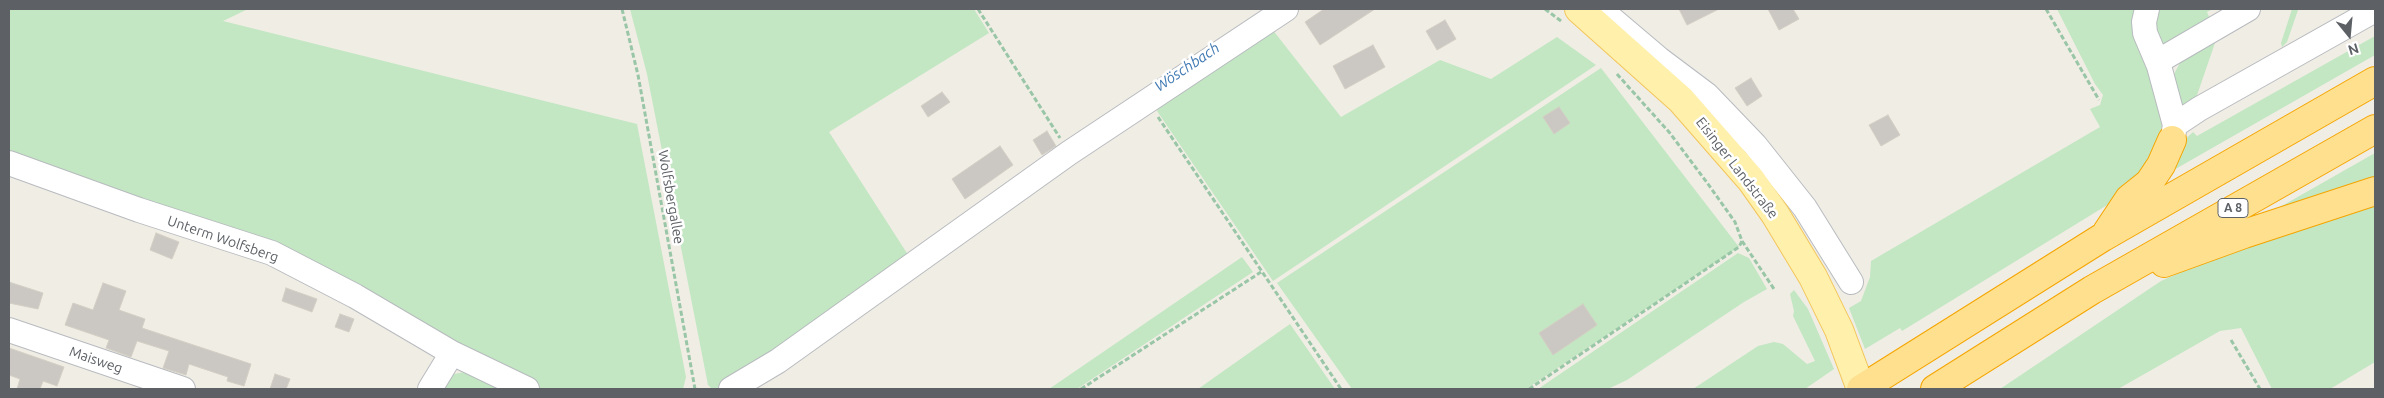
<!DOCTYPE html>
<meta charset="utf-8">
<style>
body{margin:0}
#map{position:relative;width:2384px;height:398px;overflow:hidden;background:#f0ede5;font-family:Ubuntu,sans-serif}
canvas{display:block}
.frame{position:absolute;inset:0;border:10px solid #5d6166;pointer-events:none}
.north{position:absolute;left:2324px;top:10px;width:50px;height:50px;-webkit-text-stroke:4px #fff;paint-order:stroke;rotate:163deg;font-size:14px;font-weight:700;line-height:20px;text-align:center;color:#5d6166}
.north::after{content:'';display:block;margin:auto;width:18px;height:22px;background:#5d6166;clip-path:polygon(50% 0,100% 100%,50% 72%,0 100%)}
</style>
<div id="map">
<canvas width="2384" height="398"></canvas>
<div class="frame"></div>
<div class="north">N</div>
</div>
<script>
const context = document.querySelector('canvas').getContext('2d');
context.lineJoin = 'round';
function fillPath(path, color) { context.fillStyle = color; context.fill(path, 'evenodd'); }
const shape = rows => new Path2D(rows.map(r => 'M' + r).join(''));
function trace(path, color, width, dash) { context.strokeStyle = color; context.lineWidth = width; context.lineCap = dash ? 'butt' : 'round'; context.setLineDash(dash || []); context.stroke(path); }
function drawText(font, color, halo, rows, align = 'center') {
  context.font = font + ' Ubuntu,sans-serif'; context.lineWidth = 5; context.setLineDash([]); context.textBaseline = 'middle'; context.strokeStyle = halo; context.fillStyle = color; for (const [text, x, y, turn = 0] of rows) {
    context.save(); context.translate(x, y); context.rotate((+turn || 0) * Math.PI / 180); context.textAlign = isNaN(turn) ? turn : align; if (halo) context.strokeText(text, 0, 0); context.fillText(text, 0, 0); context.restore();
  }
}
const green = shape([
 [9,9,248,9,223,21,637,124,686,377,683,389,542,389,511,376,324,270,9,157],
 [630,9,974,9,989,33,829,132,912,261,737,380,717,388,711,388,708,385,647,74],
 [2057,9,2140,9,2166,137,2130,191,1902,331,1900,328,1865,349,1849,308,1861,301,1870,277,1871,261,2100,127,2090,109,2100,105,2103,95,2095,84],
 [2158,9,2213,9,2207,12,2211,21,2168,45,2157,44,2154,17],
 [2292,9,2298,10,2287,42,2282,47,2281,43],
 [1272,29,1341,117,1440,60,1491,79,1557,37,1596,65,1273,281,1157,111,1159,105],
 [2375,36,2375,55,2172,171,2181,143,2193,132,2197,136],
 [2217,37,2195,101,2182,107,2173,79,2175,72,2181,61],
 [1601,68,1739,247,1526,389,1352,389,1277,283],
 [2375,153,2375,184,2283,214,2280,207],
 [2375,202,2375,362,2330,389,2272,389,2241,328,2220,331,2118,389,2000,389,2161,281,2195,266],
 [1738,253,1749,258,1767,289,1744,302,1627,380,1608,389,1538,389],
 [1242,257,1253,272,1077,389,1049,389],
 [1794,290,1808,309,1834,369,1805,389,1693,389,1758,346,1774,342,1783,344,1807,364,1815,361,1793,316,1794,311,1790,294],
 [1290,324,1335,389,1198,389],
 [464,372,492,380,512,389,438,389,450,375]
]);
const building = shape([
 [1324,9,1375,9,1320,45,1305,22,1324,9],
 [1679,9,1719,9,1687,25,1679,9],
 [1768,9,1793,9,1799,19,1779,30,1768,9],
 [1445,20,1456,39,1437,50,1426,31,1445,20],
 [1373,45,1385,67,1345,89,1333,66,1373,45],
 [1751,78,1762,96,1747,106,1735,88,1751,78],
 [942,92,950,102,928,117,921,106,942,92],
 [1559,107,1570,123,1554,134,1543,117,1559,107],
 [1888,115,1900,135,1881,146,1869,125,1888,115],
 [1047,131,1056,146,1042,155,1033,140,1047,131],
 [1000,146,1013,165,965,199,952,179,1000,146],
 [156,233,179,242,172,259,150,250,156,233],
 [9,282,43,293,38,309,9,303,9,282],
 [103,283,126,291,119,310,145,319,142,328,251,364,244,386,227,381,228,377,189,364,186,375,163,368,169,351,137,341,131,357,106,348,109,340,65,325,73,303,93,310,103,283],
 [286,288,317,299,312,312,282,301,286,288],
 [1583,304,1597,325,1553,355,1539,333,1583,304],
 [340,314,354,319,349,332,335,327,340,314],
 [9,348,64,367,57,386,43,381,40,389,17,389,20,379,9,375,9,348],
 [275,374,290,379,286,389,270,389,275,374]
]);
const path = shape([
 [622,9,638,75,695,389],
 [978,9,1060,138],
 [1545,9,1561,21],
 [2046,9,2099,100],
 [1158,117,1341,389],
 [1742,241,1774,289],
 [2231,340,2260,389],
 [1081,389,1261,272],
 [1529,389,1739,247,1742,241,1735,222,1708,184,1669,132,1616,73]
]);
const minor = shape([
 [1600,9,1659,59,1707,95,1755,145,1805,208,1851,282],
 [2147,9,2144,22,2145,33,2159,66],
 [2175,125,2199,109,2375,10],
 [2173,137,2175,125,2159,66,2162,59,2248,9],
 [9,163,139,210,272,253,355,296,452,353,527,389],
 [9,330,183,389],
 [430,389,452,353],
 [731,389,778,361,1069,153,1286,9]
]);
const major = shape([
 [1579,9,1681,100,1751,180,1775,214,1813,277,1839,330,1861,389]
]);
const highway = shape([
 [2107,232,2129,199,2149,183,2161,165,2172,140],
 [2164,263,2244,234,2375,191],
 [1861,389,2103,237,2375,81],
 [1935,389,2092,290,2375,129]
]);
const shields = [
 [2233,208,30]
];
const shieldNames = [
 ["A 8",2233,208]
];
const streetNames = [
 ["Eisinger Landstraße",1737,168,52],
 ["Wolfsbergallee",671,197,80],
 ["Unterm Wolfsberg",223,239,19],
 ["Maisweg",96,360,19]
];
const waterNames = [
 ["Wöschbach",1187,67,-34]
];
fillPath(green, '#c2e7c2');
fillPath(building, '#cbc8c3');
trace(building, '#d4cfc4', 1);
trace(minor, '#b8bbbf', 26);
trace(major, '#f3c65b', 30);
trace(highway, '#f5a500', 30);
trace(path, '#99c6a6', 3, [5, 2.5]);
trace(minor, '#fff', 24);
trace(major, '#fff0ab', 28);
trace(highway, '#fee08e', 28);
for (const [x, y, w] of shields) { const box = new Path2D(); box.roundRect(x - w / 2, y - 9.5, w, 19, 4); context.fillStyle = '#fff'; context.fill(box); trace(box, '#5d6166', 1); }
drawText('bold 12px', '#5d6166', null, shieldNames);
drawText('14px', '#5d6166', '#fff', streetNames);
drawText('italic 15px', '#417ab3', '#fff', waterNames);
</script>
